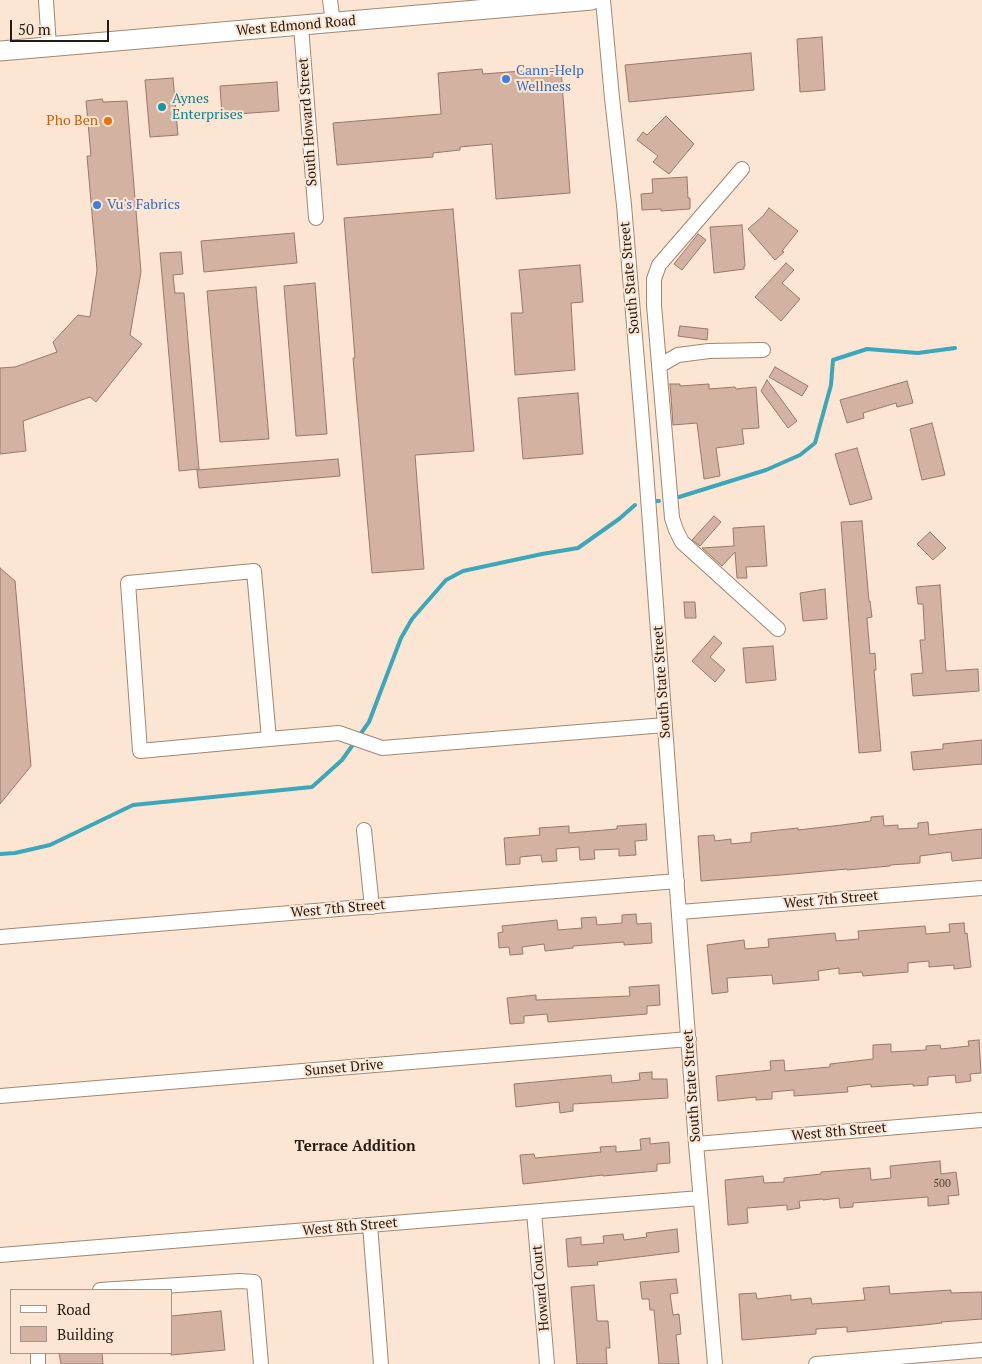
<!DOCTYPE html>
<style>
body{margin:0}
#map{position:relative;width:982px;height:1364px;overflow:hidden;background:#fce6d3;font-family:"PT Serif",serif}
canvas{display:block}
.legend{position:absolute;left:10px;top:1289px;width:162px;height:65px;box-sizing:border-box;background:#fce6d3;border:1px solid #a69586;margin:0;padding:6px 9px;list-style:none;font-size:15px;color:#251b12}
.legend li{display:flex;align-items:center;gap:10px;height:25px}
.legend b{width:25px;border:1px solid #a69586}
.scale{position:absolute;left:10px;top:20px;width:99px;height:22px;box-sizing:border-box;border:2px solid #251b12;border-top:0;padding-left:6px;font-size:15px;line-height:18px;white-space:nowrap;color:#251b12;-webkit-text-stroke:4px #fce6d3;paint-order:stroke}
</style>
<div id="map">
<canvas width="982" height="1364"></canvas>
<ul class="legend">
<li><b style="height:6px;background:#fff"></b>Road</li>
<li><b style="height:14px;background:#d3b2a2"></b>Building</li>
</ul>
<div class="scale">50 m</div>
</div>
<script>
const context = document.querySelector('canvas').getContext('2d');
context.lineJoin = 'round';
const shape = rows => new Path2D(rows.map(r => 'M' + r).join(''));
function trace(path, color, width, dash) { context.strokeStyle = color; context.lineWidth = width; context.lineCap = dash ? 'butt' : 'round'; context.setLineDash(dash || []); context.stroke(path); }
function fillPath(path, color) { context.fillStyle = color; context.fill(path, 'evenodd'); }
function drawText(font, color, halo, rows, align = 'center') {
  context.font = font + ' "PT Serif",serif'; context.lineWidth = 4; context.setLineDash([]); context.textBaseline = 'middle'; context.strokeStyle = halo; context.fillStyle = color; for (const [text, x, y, turn = 0] of rows) {
    context.save(); context.translate(x, y); context.rotate((+turn || 0) * Math.PI / 180); context.textAlign = isNaN(turn) ? turn : align; if (halo) context.strokeText(text, 0, 0); context.fillText(text, 0, 0); context.restore();
  }
}
const stream = shape([
 [679,497,766,470,800,455,815,443,831,385,833,360,867,349,918,353,955,348],
 [656,501,659,501],
 [0,854,15,853,50,845,133,805,312,787,342,760,369,722,401,638,412,619,446,580,463,571,542,554,578,548,619,519,635,505]
]);
const building = shape([
 [822,37,825,90,800,92,797,39,822,37],
 [751,53,754,90,629,102,625,65,751,53],
 [561,68,570,193,496,199,492,144,460,147,460,150,433,153,433,157,337,165,333,123,441,114,438,73,482,69,483,74,561,68],
 [173,78,178,135,150,137,145,80,173,78],
 [277,82,279,111,222,115,220,86,277,82],
 [102,99,103,102,127,101,141,272,130,335,142,344,96,402,90,397,23,421,26,451,0,454,0,368,15,367,57,352,53,342,78,315,90,317,97,270,87,156,91,156,86,101,102,99],
 [666,116,694,144,669,174,653,162,658,156,637,140,643,132,647,135,666,116],
 [687,177,688,198,690,198,690,209,661,211,661,209,642,210,641,194,653,193,652,179,687,177],
 [769,208,798,231,782,251,784,252,775,260,748,229,763,216,769,208],
 [453,209,474,451,415,455,424,569,372,573,353,358,355,358,344,218,453,209],
 [742,225,745,266,744,266,744,269,714,273,710,227,742,225],
 [294,233,297,263,204,272,201,241,294,233],
 [698,234,706,240,682,270,674,264,698,234],
 [181,252,183,274,173,275,175,293,184,293,199,469,179,471,160,253,181,252],
 [786,263,794,270,782,283,800,299,781,321,755,297,786,263],
 [580,265,583,302,571,303,575,370,515,375,511,313,523,313,519,270,580,265],
 [315,283,327,434,296,436,284,286,315,283],
 [256,287,269,439,220,442,207,291,256,287],
 [680,326,708,329,707,340,678,336,680,326],
 [775,367,808,386,802,396,769,377,775,367],
 [767,380,797,421,788,428,761,391,767,380],
 [907,381,913,403,897,407,896,403,863,413,864,418,847,423,840,400,907,381],
 [670,384,680,384,680,386,709,384,709,389,735,387,736,389,756,387,759,428,742,429,744,444,716,448,720,476,704,479,697,423,673,425,670,384],
 [578,393,583,454,523,459,518,398,578,393],
 [932,423,945,475,922,480,910,429,932,423],
 [857,448,872,499,850,505,835,454,857,448],
 [338,459,340,476,199,488,197,470,338,459],
 [714,516,721,522,700,546,692,540,714,516],
 [862,521,869,601,870,601,872,617,867,618,870,654,875,653,876,670,874,670,881,751,859,753,841,522,862,521],
 [764,526,767,566,746,567,747,578,737,578,735,552,722,566,702,548,734,546,733,528,764,526],
 [930,532,946,548,933,560,917,544,930,532],
 [0,568,15,581,31,766,0,804,0,568],
 [940,585,946,671,978,669,979,691,913,696,911,674,923,673,920,640,925,640,923,604,918,604,916,587,940,585],
 [825,589,827,619,803,621,800,593,825,589],
 [684,602,695,602,696,618,685,618,684,602],
 [714,636,722,643,710,657,725,670,715,682,692,661,714,636],
 [773,646,776,680,746,683,743,648,773,646],
 [982,740,982,764,913,770,911,752,943,749,943,744,982,740],
 [883,816,884,826,898,825,898,829,918,828,918,823,928,822,929,835,982,829,982,858,952,861,951,852,920,856,920,863,890,865,890,866,847,870,847,869,781,875,701,881,698,836,714,835,715,841,731,839,731,844,751,842,751,833,798,828,798,830,842,825,871,821,871,817,883,816],
 [646,824,647,840,635,841,636,855,619,856,619,849,594,850,595,859,580,860,579,847,556,849,557,861,542,862,541,855,520,857,520,864,506,865,504,838,540,835,539,828,569,826,569,833,617,829,617,826,646,824],
 [636,914,637,924,651,923,652,943,624,945,624,942,573,946,573,948,545,951,544,944,522,947,523,954,510,955,509,947,499,948,498,933,503,932,502,926,557,920,558,930,582,928,581,918,596,917,597,925,622,923,622,915,636,914],
 [964,923,965,934,967,933,971,967,954,969,954,965,929,967,929,961,908,963,908,972,863,976,862,972,839,974,839,968,818,971,819,980,773,984,772,975,727,978,728,992,712,994,707,945,744,940,745,949,769,947,768,939,835,933,836,941,859,939,858,931,925,926,926,934,950,932,949,924,964,923],
 [659,985,660,1005,647,1006,647,1014,548,1022,547,1014,524,1016,524,1023,510,1024,507,998,536,995,536,1000,630,996,629,987,659,985],
 [979,1040,981,1073,970,1074,971,1081,956,1083,955,1075,928,1077,928,1085,913,1086,913,1084,871,1087,871,1084,847,1087,848,1092,794,1096,794,1090,772,1092,772,1099,756,1100,756,1097,718,1101,716,1076,771,1070,770,1061,784,1060,785,1071,830,1067,830,1064,873,1059,873,1045,891,1044,891,1052,926,1050,926,1046,940,1045,941,1049,969,1046,968,1041,979,1040],
 [652,1072,652,1079,667,1079,668,1098,573,1104,573,1111,560,1113,559,1102,516,1107,514,1084,611,1075,612,1083,640,1080,639,1073,652,1072],
 [650,1138,650,1144,669,1142,670,1163,657,1164,657,1171,603,1176,603,1175,523,1184,520,1155,534,1154,535,1158,601,1152,600,1147,616,1146,616,1152,641,1150,640,1139,650,1138],
 [940,1161,941,1174,956,1172,959,1195,948,1196,949,1204,928,1206,928,1197,853,1203,853,1207,840,1208,839,1198,823,1200,823,1199,799,1201,800,1208,787,1210,787,1205,747,1208,748,1223,728,1225,725,1180,763,1176,764,1183,784,1182,784,1178,821,1174,821,1172,870,1168,871,1180,891,1178,890,1166,940,1161],
 [677,1229,679,1252,597,1262,598,1265,568,1267,566,1239,581,1237,581,1245,604,1243,603,1236,623,1234,624,1240,647,1237,646,1233,677,1229],
 [676,1279,678,1293,670,1294,673,1315,679,1314,681,1334,676,1335,679,1364,659,1364,654,1310,650,1310,649,1299,642,1299,640,1282,676,1279],
 [594,1285,597,1321,608,1321,610,1348,606,1348,607,1364,577,1364,571,1287,594,1285],
 [889,1286,890,1294,951,1290,951,1293,982,1292,982,1319,941,1322,942,1323,924,1325,847,1332,847,1327,816,1329,816,1334,742,1340,739,1294,756,1293,757,1299,791,1295,791,1300,811,1298,812,1304,865,1300,863,1288,889,1286],
 [221,1311,225,1350,171,1355,171,1316,221,1311],
 [59,1353,102,1353,103,1364,61,1364,59,1353]
]);
const street = shape([
 [46,0,49,47],
 [330,0,333,23],
 [603,0,612,98,624,205,645,457,696,1144,715,1364],
 [301,26,316,218],
 [742,169,659,265,654,279,654,305,672,518,676,530,682,542,778,629],
 [659,366,678,355,709,351,763,350],
 [269,739,254,571,128,583,140,751,269,739,339,733,382,748,665,725],
 [364,830,372,907],
 [680,912,982,888],
 [0,937,677,881],
 [0,1096,689,1039],
 [696,1144,982,1120],
 [534,1212,547,1364],
 [370,1225,381,1364],
 [0,1255,700,1198],
 [100,1290,240,1281,254,1282,261,1364],
 [38,1353,38,1364],
 [816,1364,982,1350]
]);
const secondary = shape([
 [0,51,592,0]
]);
const markers = [
 [506,79,5,"#3f7fe0"],
 [162,107,5,"#0f9aa8"],
 [108,121,5,"#e8710a"],
 [97,205,5,"#3f7fe0"]
];
const numberNames = [
 ["500",942,1184]
];
const streetNames = [
 ["West Edmond Road",296,26,-5],
 ["South Howard Street",308,122,-94],
 ["South State Street",630,278,-95],
 ["South State Street",662,682,-94],
 ["West 7th Street",831,900,-5],
 ["West 7th Street",338,909,-5],
 ["Sunset Drive",344,1068,-5],
 ["South State Street",692,1086,-94],
 ["West 8th Street",839,1132,-5],
 ["West 8th Street",350,1227,-5],
 ["Howard Court",541,1288,-95]
];
const shopNames = [
 ["Cann-Help",516,71],
 ["Wellness",516,87],
 ["Vu's Fabrics",107,205]
];
const cultureNames = [
 ["Aynes",172,99],
 ["Enterprises",172,115]
];
const foodNames = [
 ["Pho Ben",98,121]
];
const neighbourhoodNames = [
 ["Terrace Addition",355,1147]
];
trace(stream, '#3ca7bb', 4);
fillPath(building, '#d3b2a2');
trace(building, '#97786a', 1);
trace(street, '#a08771', 16);
trace(secondary, '#a08771', 21);
trace(street, '#fff', 14);
trace(secondary, '#fff', 19);
for (const [x, y, r, color] of markers) { const dot = new Path2D(); dot.arc(x, y, r, 0, 2 * Math.PI); context.fillStyle = color; context.fill(dot); trace(dot, '#fce6d3', 2); }
drawText('11px', '#504136', null, numberNames);
drawText('14px', '#251b12', '#fce6d3', streetNames);
drawText('14px', '#366cbe', '#fce6d3', shopNames, 'left');
drawText('14px', '#0d838f', '#fce6d3', cultureNames, 'left');
drawText('14px', '#c56008', '#fce6d3', foodNames, 'right');
drawText('bold 15px', '#251b12', '#fce6d3', neighbourhoodNames);
</script>
